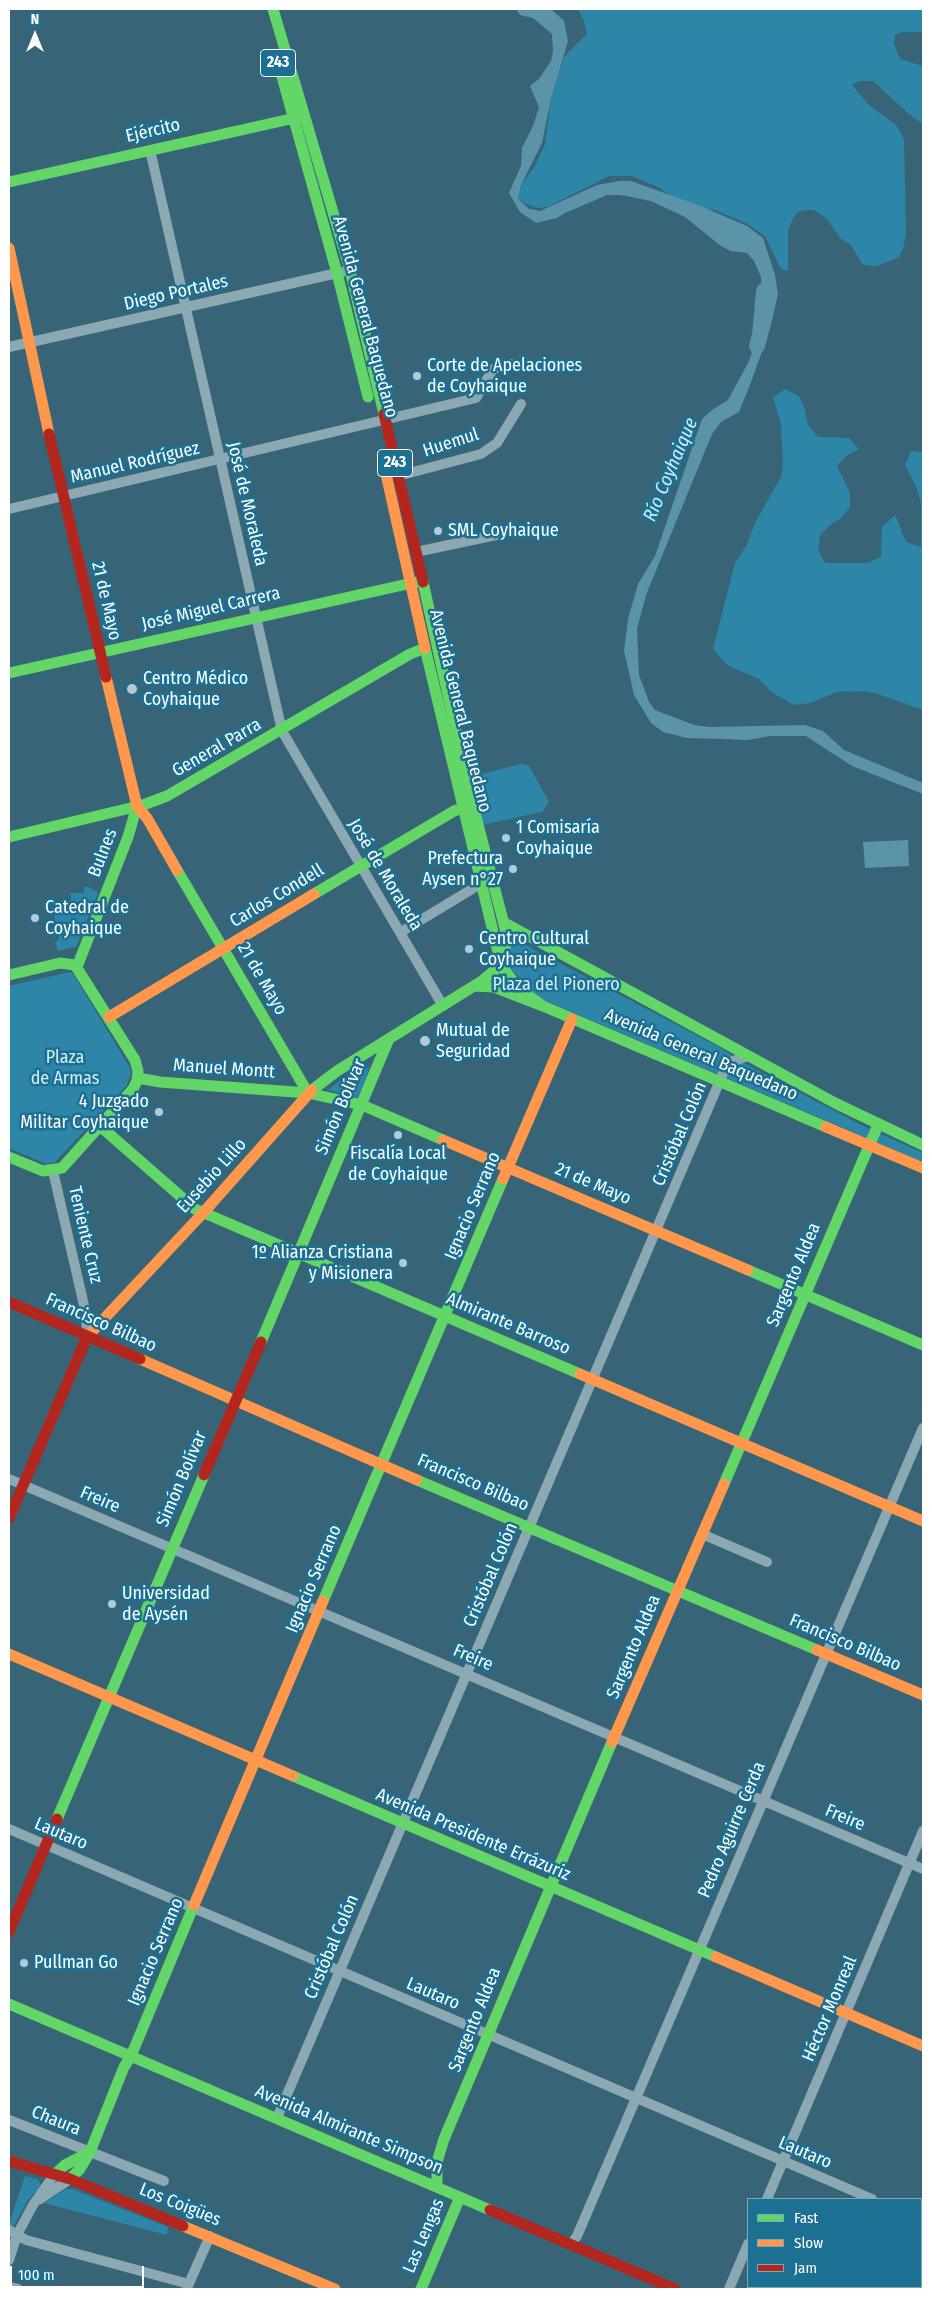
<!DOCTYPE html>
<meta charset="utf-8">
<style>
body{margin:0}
#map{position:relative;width:932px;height:2298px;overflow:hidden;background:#376577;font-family:"Fira Sans Condensed",sans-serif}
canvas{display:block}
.frame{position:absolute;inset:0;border:10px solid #fff;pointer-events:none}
.legend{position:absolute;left:747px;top:2198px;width:175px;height:90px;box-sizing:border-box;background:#1c7092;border:1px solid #77a9be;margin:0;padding:6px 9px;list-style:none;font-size:15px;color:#fff}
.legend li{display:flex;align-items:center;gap:10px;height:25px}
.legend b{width:25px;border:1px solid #77a9be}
.north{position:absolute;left:10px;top:10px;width:50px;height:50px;-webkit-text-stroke:4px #1c7092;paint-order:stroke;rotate:0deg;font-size:14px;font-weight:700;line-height:20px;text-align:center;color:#fff}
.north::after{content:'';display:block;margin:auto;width:18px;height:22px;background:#fff;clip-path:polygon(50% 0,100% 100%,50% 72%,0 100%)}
.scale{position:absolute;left:10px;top:2266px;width:134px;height:22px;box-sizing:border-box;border:2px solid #fff;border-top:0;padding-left:6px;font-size:15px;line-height:18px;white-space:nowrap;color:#fff;-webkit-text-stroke:4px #1c7092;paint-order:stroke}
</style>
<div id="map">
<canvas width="932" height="2298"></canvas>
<div class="frame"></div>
<ul class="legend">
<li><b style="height:6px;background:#63d668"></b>Fast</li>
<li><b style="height:6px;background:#ff974d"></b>Slow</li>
<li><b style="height:6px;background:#b3261e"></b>Jam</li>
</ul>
<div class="north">N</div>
<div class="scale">100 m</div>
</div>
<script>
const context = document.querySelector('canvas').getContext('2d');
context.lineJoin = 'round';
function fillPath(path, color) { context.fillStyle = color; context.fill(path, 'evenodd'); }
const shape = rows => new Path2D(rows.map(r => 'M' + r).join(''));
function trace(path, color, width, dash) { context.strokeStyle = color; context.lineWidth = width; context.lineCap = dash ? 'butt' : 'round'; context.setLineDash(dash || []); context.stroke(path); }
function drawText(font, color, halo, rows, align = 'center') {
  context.font = font + ' "Fira Sans Condensed",sans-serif'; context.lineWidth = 5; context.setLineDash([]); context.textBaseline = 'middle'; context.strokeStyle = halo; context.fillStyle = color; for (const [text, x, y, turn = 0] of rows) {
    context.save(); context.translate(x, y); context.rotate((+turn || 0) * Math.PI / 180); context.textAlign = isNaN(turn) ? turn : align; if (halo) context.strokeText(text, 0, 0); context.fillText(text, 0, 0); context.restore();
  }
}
const green = shape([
 [578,9,923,9,923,32,902,32,895,35,894,43,900,59,923,66,923,124,910,115,873,81,859,81,852,85,869,105,896,125,904,139,906,233,903,249,899,257,877,266,863,265,851,245,840,238,827,219,814,210,805,210,798,212,793,218,788,231,788,271,781,269,765,236,746,223,715,210,700,209,672,197,660,188,632,176,609,176,547,207,537,208,524,203,518,199,521,185,535,166,545,144,551,99,564,57,587,34,584,21],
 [785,389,799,396,805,410,808,425,818,437,849,438,859,449,846,456,837,466,850,493,850,507,841,518,830,525,820,535,818,550,825,563,868,563,881,557,882,527,895,515,906,542,921,547,921,504,917,489,905,465,911,451,923,452,923,710,878,694,865,691,837,692,810,703,794,705,773,693,759,679,727,665,713,649,735,563,746,546,757,519,781,477,783,464,781,424,773,398],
 [521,764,529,766,549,802,542,812,481,825,469,777],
 [84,887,89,887,98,893,76,947,58,951,55,942,59,940,54,915,73,911,70,893,84,893],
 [508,936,719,1047,746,1064,859,1124,923,1153,923,1162,535,996,509,966],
 [70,972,74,975,130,1068,131,1073,127,1085,55,1162,46,1164,9,1148,9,986],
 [369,1067,367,1077,357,1098,328,1090,346,1076],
 [25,2176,38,2179,41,2186,28,2200,13,2227,9,2224],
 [66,2189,72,2189,168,2227,167,2235,44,2203]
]);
const water = shape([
 [516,9,551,9,564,21,568,41,551,99,542,143,521,185,518,199,529,209,540,211,597,185,620,181,631,181,698,205,747,226,763,238,775,275,778,294,770,329,750,385,739,412,721,422,712,434,646,595,641,614,637,629,639,675,649,702,655,710,694,725,709,727,805,725,823,731,844,750,923,783,923,794,852,766,806,736,770,736,748,740,725,739,687,738,663,732,651,723,634,695,624,651,628,619,638,584,655,556,702,419,712,410,728,400,749,361,763,320,761,277,754,261,747,253,731,251,721,246,685,217,651,201,621,195,607,195,565,213,557,218,536,223,520,212,509,193,521,166,522,148,533,126,539,107,530,86,539,79,551,61,553,51,552,34,533,18,520,15],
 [908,840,909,866,865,868,863,842]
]);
const river = shape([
 [757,346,760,335,764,291]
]);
const street = shape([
 [150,150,282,731,443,1006],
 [9,347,342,272],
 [398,476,481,454,497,443,521,404],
 [9,509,476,398,493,369,511,364],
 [416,552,510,532],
 [401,932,482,883],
 [53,1171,86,1314,87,1336],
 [9,1479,923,1869],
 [702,1534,767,1562],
 [9,1829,872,2199],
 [277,2118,724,1071,733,1061,748,1056],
 [9,2120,164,2181],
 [40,2199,70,2179],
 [767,2199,923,1831],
 [921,2220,923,2221],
 [9,2230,26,2240,189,2284],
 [571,2245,577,2236,923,1428],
 [921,2248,923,2242],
 [9,2260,17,2235,33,2205,54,2175],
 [9,2287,18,2289],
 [187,2288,210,2236],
 [729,2289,748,2244],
 [903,2289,904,2287]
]);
const fast = shape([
 [273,9,350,270,384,414],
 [279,66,337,273,368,397],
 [9,182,304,116],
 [425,648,501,965,519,989,543,1006,826,1127],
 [9,673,421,581],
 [9,837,143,805,167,796,410,654,425,648],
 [177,870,308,1093],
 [314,894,454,811,473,804],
 [503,922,835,1103,923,1145],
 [77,967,128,837,137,806],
 [9,975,60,963,75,965,135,1060,138,1071,137,1081,133,1089,62,1168,43,1171,9,1157],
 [475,986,494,987,543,1006],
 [138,1078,160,1082,308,1093,362,1105,443,1140],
 [312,1090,337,1071,482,981,501,965,505,950,506,932,469,790,423,582],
 [100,1126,195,1209,580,1374],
 [748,1270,923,1345],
 [261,1342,388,1041],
 [417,1480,817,1650],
 [724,1484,878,1125],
 [323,1601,503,1179],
 [293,1776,716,1957],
 [57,1819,204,1475],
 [9,2004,490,2210],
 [54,2175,65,2165,90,2152],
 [70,2179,80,2169,90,2152,124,2067,131,2056,194,1905],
 [437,2187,437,2162,444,2139,612,1742],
 [421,2289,460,2197]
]);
const slow = shape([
 [9,248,49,434],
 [384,465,425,648],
 [106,677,137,806,147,818,177,870],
 [109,1017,314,894],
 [826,1127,923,1168],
 [443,1140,748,1270],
 [503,1179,572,1019],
 [87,1337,203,1213,312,1090],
 [140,1359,417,1480],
 [580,1374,923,1521],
 [817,1650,923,1695],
 [9,1654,293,1776],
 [612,1742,724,1484],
 [194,1905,323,1601],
 [716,1957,923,2046],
 [183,2226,335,2289]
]);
const jam = shape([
 [384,414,423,582],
 [49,434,106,677],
 [9,1302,140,1359],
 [204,1475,261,1342],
 [9,1518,87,1337],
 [9,1932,57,1819],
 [9,2161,70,2179,183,2226],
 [490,2210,675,2289]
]);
const markers = [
 [417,376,5,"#b9c9cf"],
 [438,531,5,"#b9c9cf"],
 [132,689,6,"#b9c9cf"],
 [506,838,5,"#b9c9cf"],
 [513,869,5,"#b9c9cf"],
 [35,918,5,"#b9c9cf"],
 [469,949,5,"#b9c9cf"],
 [425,1041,6,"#b9c9cf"],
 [159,1112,5,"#b9c9cf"],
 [398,1135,5,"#b9c9cf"],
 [403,1263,5,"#b9c9cf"],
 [112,1604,5,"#b9c9cf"],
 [24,1963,5,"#b9c9cf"]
];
const shields = [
 [278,63,35],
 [395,463,35]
];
const shieldNames = [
 ["243",278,63],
 ["243",395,463]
];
const streetNames = [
 ["Ejército",153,131,-13],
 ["Diego Portales",176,293,-13],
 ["Avenida General Baquedano",365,317,75],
 ["Huemul",451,443,-18],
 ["Manuel Rodríguez",135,463,-13],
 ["José de Moraleda",247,504,77],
 ["21 de Mayo",106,601,77],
 ["José Miguel Carrera",211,609,-13],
 ["Avenida General Baquedano",460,711,76],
 ["General Parra",217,748,-30],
 ["Bulnes",103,853,-69],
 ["José de Moraleda",385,875,59],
 ["Carlos Condell",277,896,-31],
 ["21 de Mayo",262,979,60],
 ["Avenida General Baquedano",701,1055,23],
 ["Manuel Montt",224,1069,4],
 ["Simón Bolívar",341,1107,-67],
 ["Cristóbal Colón",680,1134,-67],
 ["Eusebio Lillo",212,1176,-48],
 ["21 de Mayo",593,1184,23],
 ["Ignacio Serrano",473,1206,-67],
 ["Teniente Cruz",85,1235,77],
 ["Sargento Aldea",794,1275,-67],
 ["Francisco Bilbao",101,1323,24],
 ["Almirante Barroso",508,1324,23],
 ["Simón Bolívar",182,1479,-67],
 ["Francisco Bilbao",473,1483,23],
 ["Freire",100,1500,23],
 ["Cristóbal Colón",491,1575,-67],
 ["Ignacio Serrano",314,1579,-67],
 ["Francisco Bilbao",845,1643,23],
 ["Sargento Aldea",634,1647,-67],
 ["Freire",473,1658,23],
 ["Freire",845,1818,23],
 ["Pedro Aguirre Cerda",732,1830,-67],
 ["Lautaro",61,1834,23],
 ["Avenida Presidente Errázuriz",473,1835,23],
 ["Cristóbal Colón",332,1947,-67],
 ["Ignacio Serrano",156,1952,-67],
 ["Lautaro",433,1994,23],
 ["Héctor Monreal",830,2009,-67],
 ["Sargento Aldea",475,2020,-68],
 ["Chaura",56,2121,22],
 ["Avenida Almirante Simpson",349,2130,23],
 ["Lautaro",805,2153,23],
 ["Los Coigües",180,2205,22],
 ["Las Lengas",424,2236,-67]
];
const poiNames = [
 ["Corte de Apelaciones",427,366],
 ["de Coyhaique",427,387],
 ["SML Coyhaique",448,531],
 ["Centro Médico",143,679],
 ["Coyhaique",143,700],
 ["1 Comisaría",516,828],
 ["Coyhaique",516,849],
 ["Prefectura",503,859,"right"],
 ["Aysen n°27",503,880,"right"],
 ["Catedral de",45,908],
 ["Coyhaique",45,929],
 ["Centro Cultural",479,939],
 ["Coyhaique",479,960],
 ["Mutual de",436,1031],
 ["Seguridad",436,1052],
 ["4 Juzgado",149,1102,"right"],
 ["Militar Coyhaique",149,1123,"right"],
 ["Fiscalía Local",398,1154,"center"],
 ["de Coyhaique",398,1175,"center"],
 ["1º Alianza Cristiana",393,1253,"right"],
 ["y Misionera",393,1274,"right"],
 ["Universidad",122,1594],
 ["de Aysén",122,1615],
 ["Pullman Go",34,1963]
];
const parkNames = [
 ["Plaza del Pionero",556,985],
 ["Plaza",65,1058],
 ["de Armas",65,1079]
];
const waterNames = [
 ["Río Coyhaique",671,470,-67]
];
fillPath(green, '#2d86a7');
fillPath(water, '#5b93a8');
trace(river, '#5b93a8', 16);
trace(street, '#8ba8b3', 10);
trace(fast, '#63d668', 11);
trace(slow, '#ff974d', 11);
trace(jam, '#b3261e', 11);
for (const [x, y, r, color] of markers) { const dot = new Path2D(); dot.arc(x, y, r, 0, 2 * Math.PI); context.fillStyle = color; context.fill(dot); trace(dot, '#1c7092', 2); }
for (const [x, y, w] of shields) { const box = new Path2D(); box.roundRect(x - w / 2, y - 13.5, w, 27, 4); context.fillStyle = '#1c7092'; context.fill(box); trace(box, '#fff', 1); }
drawText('bold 16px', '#fff', null, shieldNames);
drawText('18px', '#fff', '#1c7092', streetNames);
drawText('18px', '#fff', '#1c7092', poiNames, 'left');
drawText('18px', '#d3f0fa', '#1c7092', parkNames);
drawText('italic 19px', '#ceedf8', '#1c7092', waterNames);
</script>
